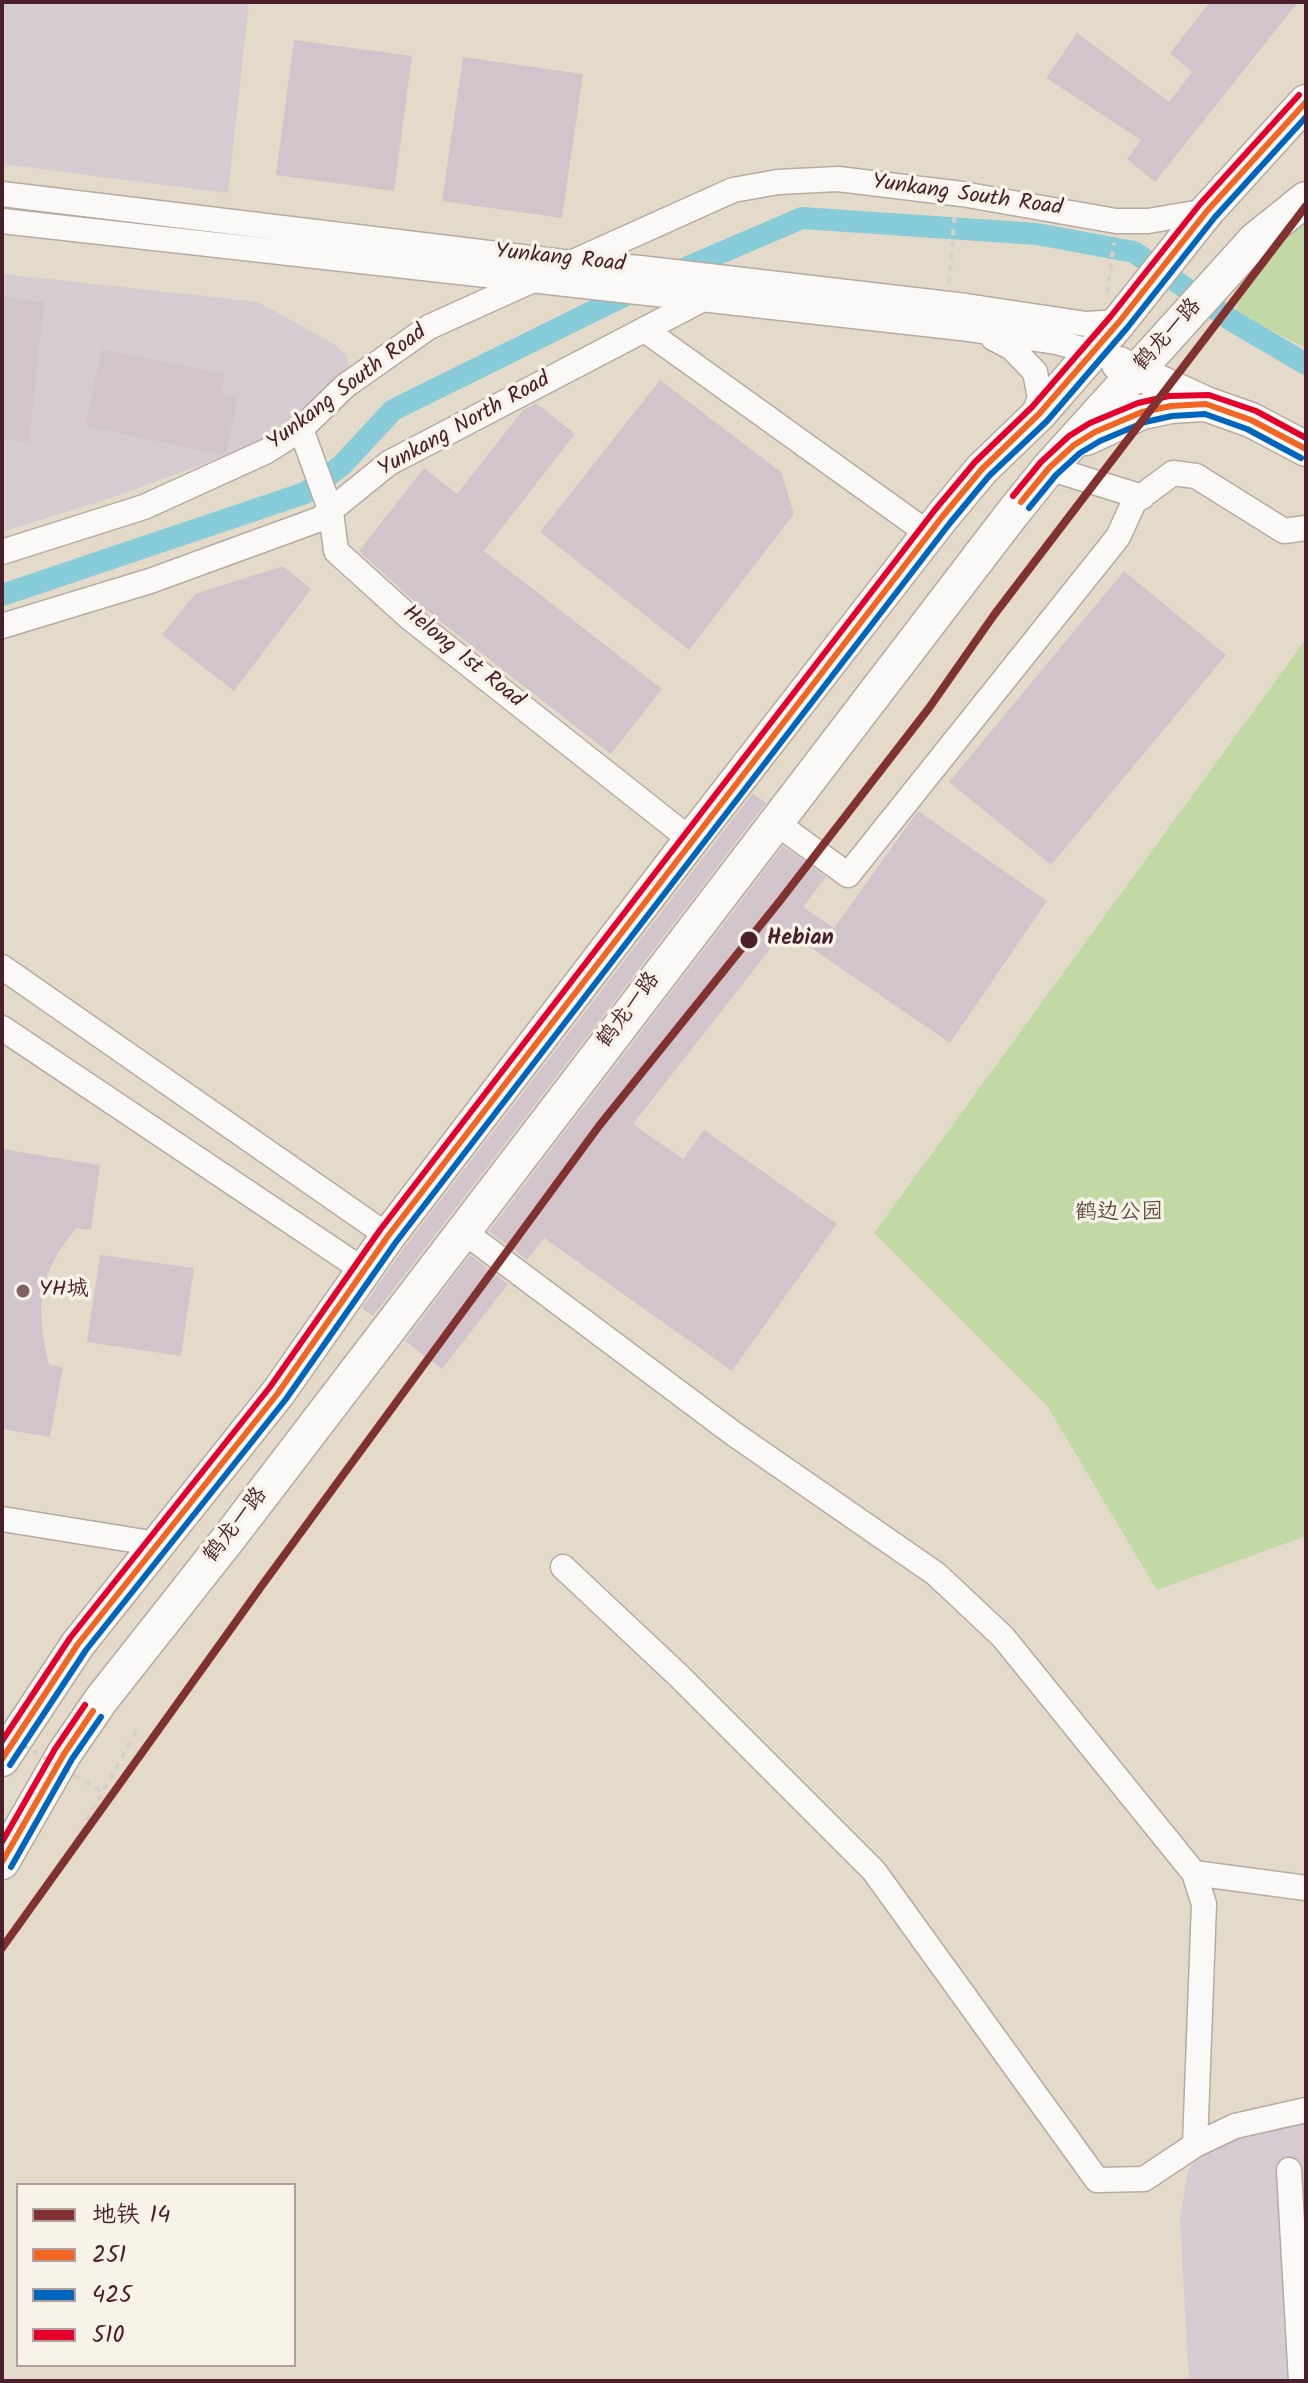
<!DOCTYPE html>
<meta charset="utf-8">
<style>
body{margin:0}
#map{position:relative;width:1308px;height:2383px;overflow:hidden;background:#e4dac9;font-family:Kalam,"LXGW WenKai TC",sans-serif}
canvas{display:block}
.frame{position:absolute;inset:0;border:4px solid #4a1f2b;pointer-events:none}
.legend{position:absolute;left:16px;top:2183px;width:280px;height:184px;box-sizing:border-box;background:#f7f3e8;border:2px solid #b29e9c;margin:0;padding:10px 14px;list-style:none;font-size:24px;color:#4a1f2b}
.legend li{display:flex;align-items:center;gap:16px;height:40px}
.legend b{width:40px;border:2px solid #b29e9c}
</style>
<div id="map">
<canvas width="1308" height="2383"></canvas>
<div class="frame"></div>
<ul class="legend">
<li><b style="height:10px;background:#81312f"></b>地铁 14</li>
<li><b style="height:10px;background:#f26522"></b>251</li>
<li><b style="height:10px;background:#0065bd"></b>425</li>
<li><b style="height:10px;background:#e4002b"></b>510</li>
</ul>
</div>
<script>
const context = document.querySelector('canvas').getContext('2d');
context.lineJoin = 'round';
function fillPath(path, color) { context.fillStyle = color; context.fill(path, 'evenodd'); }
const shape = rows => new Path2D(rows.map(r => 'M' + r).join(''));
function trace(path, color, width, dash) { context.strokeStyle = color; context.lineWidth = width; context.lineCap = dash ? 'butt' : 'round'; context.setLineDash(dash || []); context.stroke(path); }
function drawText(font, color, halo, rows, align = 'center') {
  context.font = font + ' Kalam,"LXGW WenKai TC",sans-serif'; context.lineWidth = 7; context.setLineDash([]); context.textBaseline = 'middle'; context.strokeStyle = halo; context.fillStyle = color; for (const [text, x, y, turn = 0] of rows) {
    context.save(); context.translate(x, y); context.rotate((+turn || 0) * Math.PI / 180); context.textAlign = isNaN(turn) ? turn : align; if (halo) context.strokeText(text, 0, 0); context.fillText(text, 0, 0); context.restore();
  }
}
const industrial = shape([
 [2,2,249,2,228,193,2,164],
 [2,274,258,302,334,344,347,357,349,370,345,386,269,440,111,498,2,532],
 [1306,2118,1306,2381,1189,2381,1180,2219,1188,2171,1198,2155,1216,2143]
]);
const green = shape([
 [1306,184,1306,348,1236,312,1241,271],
 [1306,639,1306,1536,1157,1590,1047,1406,874,1233]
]);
const canal = shape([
 [669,275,802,218,1037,234,1134,252,1231,320,1306,364],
 [2,595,305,493,341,466,393,410,638,289]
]);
const building = shape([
 [1210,2,1298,2,1155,182,1127,159,1141,140,1046,78,1077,33,1169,102,1192,72,1170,53],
 [294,40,412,56,394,191,276,175],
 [463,57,583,74,562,218,442,201],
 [2,297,44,302,29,442,2,439],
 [102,349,225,374,221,394,238,397,226,453,223,455,85,426],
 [660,380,781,472,794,514,689,650,540,532],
 [536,403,575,434,484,551,662,689,611,754,413,600,359,551,424,468,457,494,523,410],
 [283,566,311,589,234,691,162,635,195,594],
 [1124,571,1226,655,1051,865,949,782],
 [753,793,766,803,373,1316,362,1308,404,1248],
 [918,811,1047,901,950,1043,785,930,633,1124,683,1159,704,1130,837,1224,732,1371,544,1238,527,1260,489,1231,783,846,826,877,803,907,834,928],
 [2,1149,100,1165,91,1230,76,1228,59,1251,47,1275,41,1306,43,1336,49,1365,63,1367,50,1437,2,1429],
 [100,1255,194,1268,181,1356,87,1342],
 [470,1255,508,1284,442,1369,405,1341]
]);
const path = shape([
 [949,283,955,212],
 [1107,293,1114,243],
 [69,1852,139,1727]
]);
const minor = shape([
 [2,194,563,262,640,268,966,306,1086,324,1119,322],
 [2,221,961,328,1056,342,1093,352],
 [645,330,929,534],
 [993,338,1012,348,1035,372,1040,398,1032,418],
 [301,429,331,512,336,551,410,618,691,840],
 [1049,468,1142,497],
 [2,552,144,507,267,451,301,429,345,386,429,327,733,190,778,182,838,179,962,194,1116,221,1148,221,1207,211],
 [2,626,150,581,320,519,389,463,701,300],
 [775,822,848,875,1118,537,1134,502,1173,473,1196,476,1284,531,1306,528],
 [2,967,388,1236],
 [2,1028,363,1270],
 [463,1231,734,1434,936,1574,1003,1637,1194,1873,1204,1904,1195,2145],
 [2,1519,157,1544],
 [563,1567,679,1676,874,1871,1097,2180,1144,2179,1195,2145,1235,2126,1306,2110],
 [1194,1873,1306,1888],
 [1289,2170,1301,2381]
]);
const highway = shape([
 [1119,364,1206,404,1251,420,1306,449],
 [1086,438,1142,412,1171,406,1203,404],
 [2,1759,78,1644,278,1393,388,1236,691,840,942,517,982,469,1039,414,1119,322,1207,211,1306,102],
 [2,1862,64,1754,101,1700,232,1534,1012,514,1049,468,1255,240,1306,199]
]);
const pathBridge = shape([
 [2,1733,103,1792]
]);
const bus1 = shape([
 [1021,502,1049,468,1074,445,1095,432,1142,412,1171,406,1206,404,1251,420,1306,449],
 [2,1759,78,1644,278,1393,388,1236,942,517,982,469,1039,414,1119,322,1207,211,1306,102],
 [2,1862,64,1754,93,1711]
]);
const bus2 = shape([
 [1029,508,1056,475,1080,453,1100,441,1145,422,1172,416,1205,414,1247,429,1301,458],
 [10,1765,86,1650,286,1399,396,1242,950,523,989,476,1047,421,1127,328,1215,217,1306,117],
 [11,1867,72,1759,101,1717]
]);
const bus3 = shape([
 [1013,496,1041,462,1069,436,1090,423,1138,403,1169,396,1209,395,1256,411,1306,438],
 [2,1741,70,1638,270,1387,380,1230,934,511,975,462,1032,407,1111,316,1200,204,1299,95],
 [2,1842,55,1749,85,1705]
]);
const metro1 = shape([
 [2,1948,263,1584,599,1126,779,902,929,708,994,615,1306,206]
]);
const markers = [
 [749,940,10,"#4a1f2b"],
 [23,1291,8,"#806062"]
];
const streetNames = [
 ["Yunkang South Road",967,197,8],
 ["Yunkang Road",560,260,6],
 ["鹤龙一路",1169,336,-48],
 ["Yunkang South Road",348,389,-37],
 ["Yunkang North Road",465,426,-29],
 ["Helong 1st Road",462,658,39],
 ["鹤龙一路",630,1011,-53],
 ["鹤龙一路",237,1526,-52]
];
const stopNames = [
 ["Hebian",767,940]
];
const parkNames = [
 ["鹤边公园",1119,1214]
];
const poiNames = [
 ["YH城",39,1291]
];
fillPath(industrial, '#d6cbd0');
fillPath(green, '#c2d9a5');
trace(canal, '#89ccd9', 22);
fillPath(building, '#d1c5cb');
trace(minor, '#b6aba1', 27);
trace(highway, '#b6aba1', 37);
trace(path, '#d5d0cc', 4, [6, 6]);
trace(minor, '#fbf9f7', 24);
trace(highway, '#fbf9f7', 34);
trace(pathBridge, '#d5d0cc', 4, [6, 6]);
trace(bus1, '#f26522', 6);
trace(bus2, '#0065bd', 6);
trace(bus3, '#e4002b', 6);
trace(metro1, '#81312f', 8);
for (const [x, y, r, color] of markers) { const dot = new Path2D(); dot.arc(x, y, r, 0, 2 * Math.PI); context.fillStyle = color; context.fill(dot); trace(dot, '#f7f3e8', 3); }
drawText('22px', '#4a1f2b', '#f7f3e8', streetNames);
drawText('bold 22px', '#4a1f2b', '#f7f3e8', stopNames, 'left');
drawText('22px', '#614e42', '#f7f3e8', parkNames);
drawText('22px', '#4a1f2b', '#f7f3e8', poiNames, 'left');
</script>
